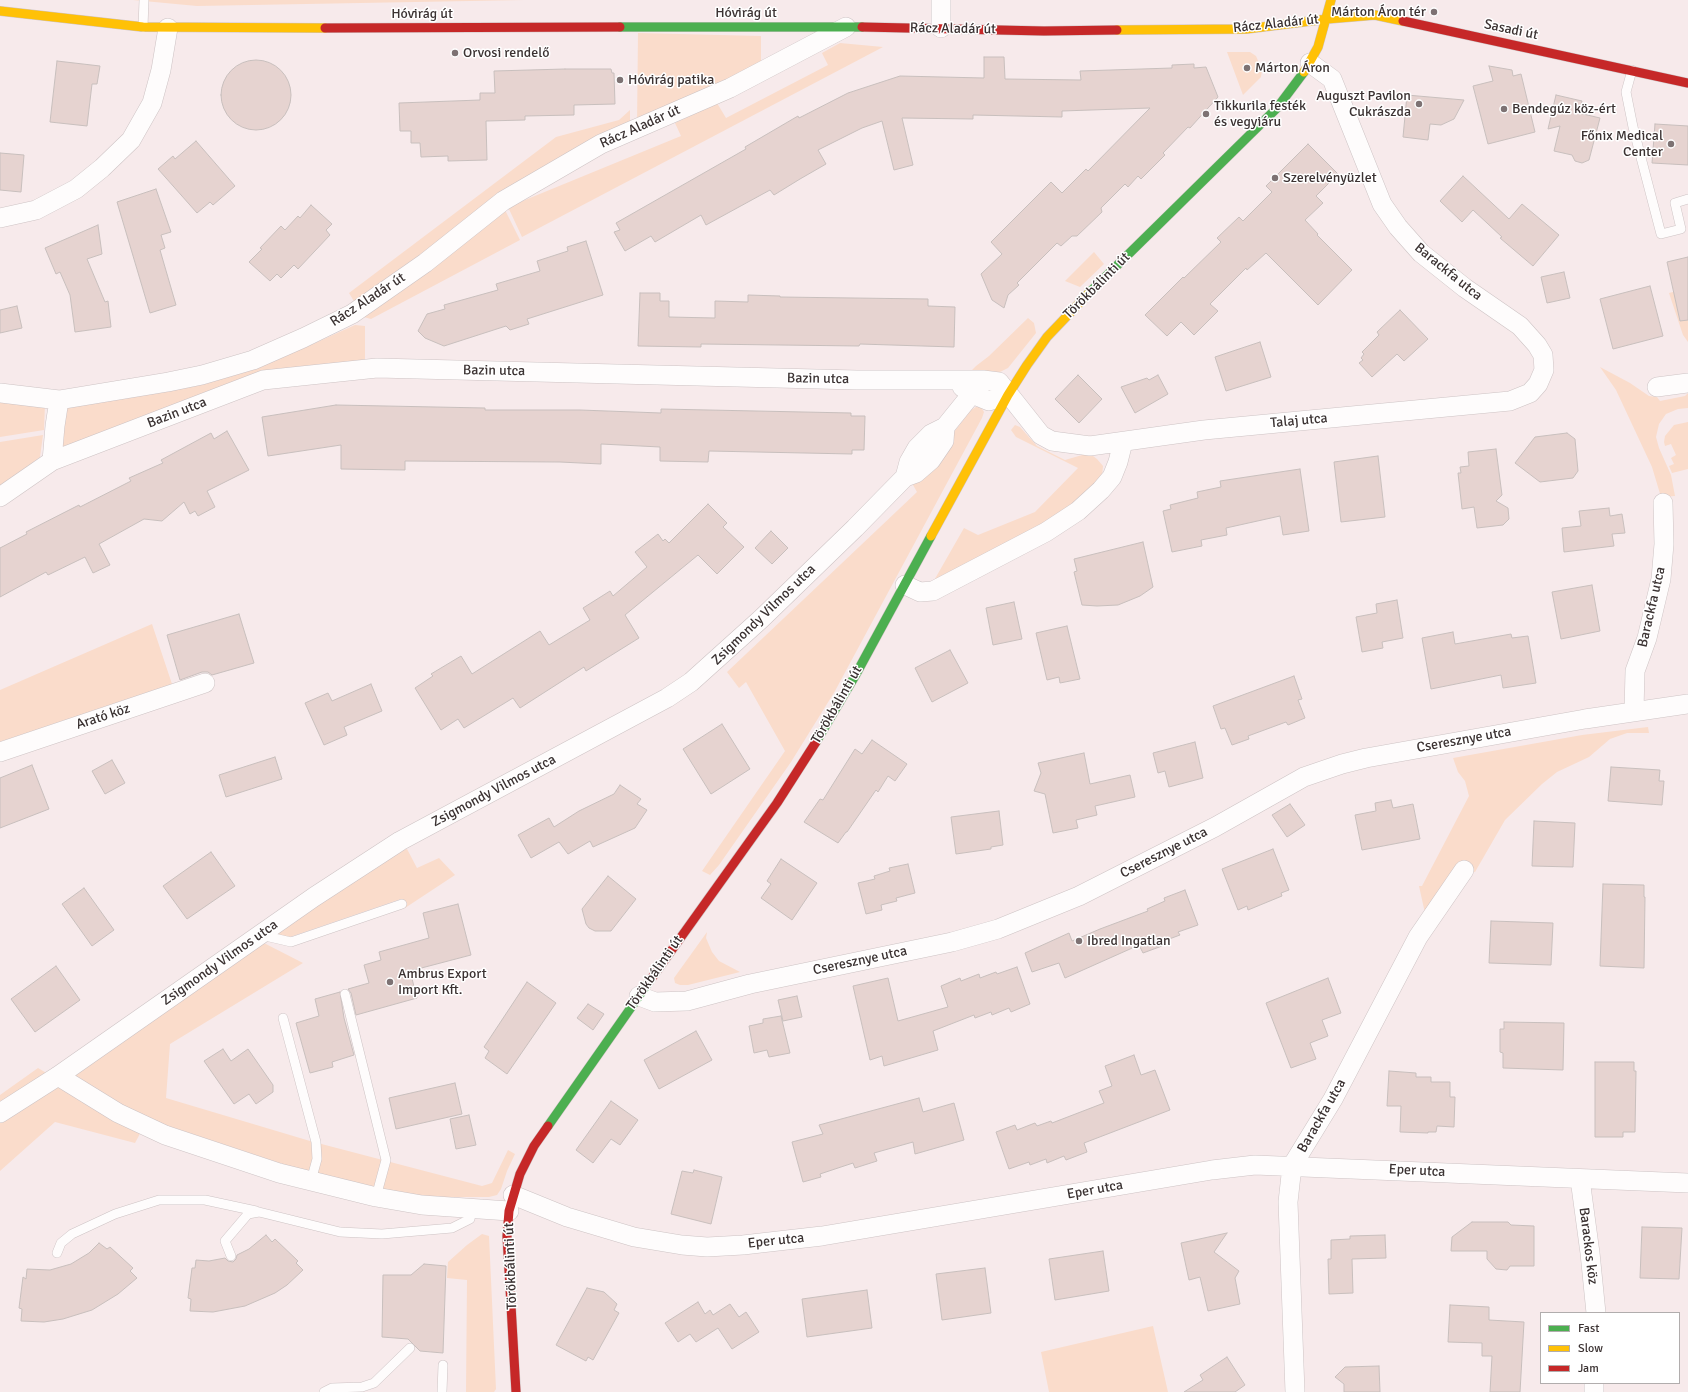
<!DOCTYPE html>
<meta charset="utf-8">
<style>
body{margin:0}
#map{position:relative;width:1688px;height:1392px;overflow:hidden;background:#f7eaeb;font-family:Signika,sans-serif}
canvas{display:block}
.legend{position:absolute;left:1540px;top:1312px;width:140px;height:72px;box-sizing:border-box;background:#fff;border:1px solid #b1adad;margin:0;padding:5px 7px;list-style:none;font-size:12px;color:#3b3232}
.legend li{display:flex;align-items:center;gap:8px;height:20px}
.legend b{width:20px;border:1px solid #b1adad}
</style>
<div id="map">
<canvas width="1688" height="1392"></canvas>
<ul class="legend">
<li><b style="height:5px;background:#4caf50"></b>Fast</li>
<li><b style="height:5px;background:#ffc107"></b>Slow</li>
<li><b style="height:5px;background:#c62828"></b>Jam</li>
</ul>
</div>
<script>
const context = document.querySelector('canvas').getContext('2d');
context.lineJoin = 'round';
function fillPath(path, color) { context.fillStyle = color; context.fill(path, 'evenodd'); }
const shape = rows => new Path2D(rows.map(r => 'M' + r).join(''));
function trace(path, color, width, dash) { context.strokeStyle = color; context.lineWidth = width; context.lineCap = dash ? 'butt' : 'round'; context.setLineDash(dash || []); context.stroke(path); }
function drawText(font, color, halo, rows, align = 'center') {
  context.font = font + ' Signika,sans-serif'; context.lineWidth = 3; context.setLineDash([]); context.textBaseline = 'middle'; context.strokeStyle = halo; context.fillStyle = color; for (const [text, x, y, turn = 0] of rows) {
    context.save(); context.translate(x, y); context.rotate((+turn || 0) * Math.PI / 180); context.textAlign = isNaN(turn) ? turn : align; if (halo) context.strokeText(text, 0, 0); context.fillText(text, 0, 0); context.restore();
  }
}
const green = shape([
 [133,0,524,0,197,6],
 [638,33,761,36,761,66,637,125],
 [840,43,883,47,522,237,508,207,681,136,675,123,717,103,726,118,828,65,822,53],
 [1227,52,1250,52,1256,56,1262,70,1261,77,1243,95],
 [630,110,630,128,358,308,349,293,556,137,619,120],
 [503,206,520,240,371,319,360,316],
 [1094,252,1104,264,1080,287,1065,281],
 [1688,288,1688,342,1683,335,1669,293],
 [1028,318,1034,323,1036,333,1008,368,1000,372,971,371,976,366,989,356],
 [355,325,365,326,365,362,327,368,62,452,66,404,256,365,304,348],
 [1600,367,1630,383,1649,396,1657,397,1660,401,1685,396,1688,393,1688,408,1678,409,1666,414,1659,424,1656,437,1659,448,1671,475,1675,496,1661,497,1652,467,1616,390],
 [0,399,45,403,44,430,0,437],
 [976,407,981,407,984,412,982,418,835,691,791,762,719,865,710,875,702,871,785,751,746,682,739,688,727,672,917,492,913,485,936,465,950,437,971,410],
 [1688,422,1688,469,1672,473,1669,466,1674,464,1671,458,1676,455,1671,444,1665,446,1664,442,1665,436,1674,425],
 [1015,425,1020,427,1037,446,1065,460,1089,453,1097,459,1103,466,1102,476,1080,503,932,584,964,528,978,535,1035,512,1078,468,1016,437,1011,430],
 [43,435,40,457,0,488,0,442],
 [152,624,172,684,0,742,0,690],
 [1648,727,1649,733,1627,733,1610,739,1589,757,1557,772,1542,784,1505,820,1475,872,1459,868,1425,913,1419,886,1422,886,1469,796,1465,781,1458,772,1453,758,1582,735],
 [407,849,417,868,439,858,455,875,405,908,401,899,290,937,269,933,392,853],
 [707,932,706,938,712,952,719,961,740,972,688,985,680,985,675,983,674,978],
 [260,941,303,963,170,1044,166,1098,310,1141,482,1186,492,1183,508,1150,515,1154,507,1171,501,1189,497,1195,489,1197,422,1197,358,1185,219,1149,168,1130,66,1075],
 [38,1068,142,1130,135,1143,55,1122,0,1171,0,1095],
 [482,1234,489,1236,496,1389,494,1392,466,1392,467,1280,447,1278,448,1262,467,1245],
 [1153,1326,1168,1392,1049,1392,1041,1352]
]);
const building = shape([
 [984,57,1004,57,1005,79,1081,80,1080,71,1172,68,1172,65,1194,64,1194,68,1206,67,1218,97,1190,128,1188,127,1163,153,1165,155,1141,179,1138,176,1128,187,1125,184,1101,208,1102,212,1077,236,1072,236,1061,246,1057,243,1017,283,1019,285,1008,295,1004,308,992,300,981,274,1002,254,991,242,1051,182,1062,193,1086,169,1088,171,1150,108,1062,111,1062,117,973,115,973,119,902,118,913,165,894,170,882,121,862,128,818,150,826,164,800,179,774,195,770,190,706,225,701,215,655,242,651,236,625,251,614,232,620,230,616,223,746,149,745,147,798,116,799,118,848,93,900,76,984,78,984,57],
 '221 95a35 35 0 1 1 70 0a35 35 0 1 1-70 0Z',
 [57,61,100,66,97,84,92,84,87,126,50,122,57,61],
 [1489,66,1512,70,1513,76,1521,74,1535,132,1488,144,1473,86,1493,81,1489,66],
 [565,69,611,69,612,73,614,73,615,104,574,105,574,115,525,116,525,120,486,121,487,160,448,161,448,156,421,157,420,143,411,143,411,131,400,131,399,103,480,100,480,93,495,93,494,71,565,69],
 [1407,95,1418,96,1464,100,1454,119,1441,125,1430,124,1428,140,1403,137,1407,95],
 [1556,95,1582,101,1579,113,1600,118,1589,160,1582,163,1575,161,1572,155,1554,151,1560,126,1548,129,1556,95],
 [1655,124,1688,126,1688,165,1652,163,1655,124],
 [196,141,235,186,213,205,210,202,197,213,158,169,173,156,175,159,196,141],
 [1308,144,1338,174,1316,196,1323,203,1305,220,1318,234,1317,235,1352,270,1318,305,1266,253,1247,270,1246,268,1210,304,1218,311,1194,335,1181,322,1167,336,1145,315,1183,277,1184,278,1221,242,1217,238,1239,217,1243,221,1272,192,1266,186,1308,144],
 [0,153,24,155,21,192,0,190,0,153],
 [1463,176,1509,219,1522,204,1559,235,1533,266,1500,238,1502,237,1473,210,1462,222,1440,201,1463,176],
 [156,189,171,232,161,235,165,248,160,250,176,305,150,313,117,202,156,189],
 [311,205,332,224,326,230,330,235,298,269,294,265,281,278,277,274,270,281,249,262,262,249,260,248,281,226,285,230,298,216,300,218,311,205],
 [98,225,102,254,87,259,105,302,108,301,111,327,75,332,70,295,60,272,56,274,45,248,98,225],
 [586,241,603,295,527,319,529,324,510,330,506,326,444,346,425,338,418,331,427,314,445,309,444,305,498,290,496,284,540,271,537,261,568,251,567,247,586,241],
 [1688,257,1688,320,1680,321,1667,262,1688,257],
 [1564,272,1570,298,1547,303,1541,277,1564,272],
 [1650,286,1663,336,1613,349,1600,299,1650,286],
 [640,293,660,293,660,301,669,301,669,317,715,318,715,301,748,302,748,295,780,296,780,297,928,299,928,306,955,307,954,347,860,344,859,346,701,344,701,347,638,346,640,293],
 [17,306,22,328,0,333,0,310,17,306],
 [1400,310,1428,339,1404,361,1397,354,1372,377,1359,363,1363,360,1361,358,1364,354,1362,352,1379,335,1377,332,1400,310],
 [1260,342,1271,377,1226,391,1215,357,1260,342],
 [1078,375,1102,399,1079,423,1055,399,1078,375],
 [1158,375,1168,394,1135,413,1121,387,1147,378,1149,380,1158,375],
 [336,405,485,408,485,410,580,410,661,413,661,409,851,413,851,416,865,416,864,450,852,450,852,454,709,451,708,462,660,461,660,447,601,444,601,464,560,462,405,461,405,470,341,469,341,445,268,456,262,417,336,405],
 [227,431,249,470,207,491,215,507,198,516,195,511,190,514,184,502,162,521,144,519,99,544,110,565,93,573,85,557,48,575,46,572,0,597,0,548,27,534,26,532,79,505,80,507,131,481,129,478,163,463,161,460,211,433,214,439,227,431],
 [1567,433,1575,439,1578,471,1573,478,1540,482,1515,463,1535,437,1567,433],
 [1496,449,1502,495,1496,501,1508,508,1509,519,1503,525,1477,528,1474,507,1462,509,1458,473,1461,473,1460,467,1469,466,1468,452,1496,449],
 [1378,456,1385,517,1341,522,1334,462,1378,456],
 [1300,469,1309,531,1283,535,1280,516,1226,528,1227,535,1201,540,1202,546,1172,552,1163,511,1171,509,1170,505,1198,498,1197,492,1221,487,1220,481,1300,469],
 [708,504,727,523,723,527,744,547,717,574,698,555,625,615,639,638,586,671,584,667,520,708,513,698,464,728,458,719,441,730,415,688,433,676,431,674,461,656,472,674,540,631,549,645,590,620,583,608,610,591,613,596,647,567,635,552,658,534,663,541,665,539,669,543,708,504],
 [1609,508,1610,516,1622,514,1625,533,1612,534,1614,546,1564,552,1562,528,1581,526,1579,511,1609,508],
 [771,531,788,548,772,564,755,548,771,531],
 [1143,542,1153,587,1140,596,1118,605,1097,606,1082,605,1074,572,1077,571,1074,559,1143,542],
 [1592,585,1600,631,1561,639,1552,592,1592,585],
 [1397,600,1403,638,1382,642,1383,648,1362,652,1356,617,1377,613,1376,604,1397,600],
 [1014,602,1022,639,993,645,986,608,1014,602],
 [239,614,254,663,212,675,208,672,202,672,180,680,167,635,239,614],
 [1067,626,1080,679,1060,683,1059,677,1047,680,1036,633,1067,626],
 [1453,632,1455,644,1511,634,1512,638,1528,636,1536,683,1503,688,1501,675,1431,689,1422,638,1453,632],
 [950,650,968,683,932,702,915,668,950,650],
 [1294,676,1302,699,1298,700,1305,718,1288,725,1286,722,1248,736,1249,739,1232,745,1225,728,1221,729,1213,706,1294,676],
 [371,684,382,711,344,727,347,735,324,745,305,703,328,693,332,701,371,684],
 [722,724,750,769,711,794,683,749,722,724],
 [872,740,907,764,895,781,888,776,878,792,876,790,847,832,846,832,838,843,804,822,820,799,823,800,855,749,862,754,872,740],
 [1195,742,1203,778,1169,787,1165,771,1158,773,1153,753,1195,742],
 [1084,753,1090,784,1130,775,1135,797,1095,806,1097,815,1076,820,1078,828,1053,833,1045,794,1034,791,1041,773,1038,763,1084,753],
 [275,757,282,779,226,797,219,775,275,757],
 [112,760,125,783,105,794,92,771,112,760],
 [32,765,49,809,0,828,0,778,32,765],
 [1611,767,1660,770,1659,781,1664,781,1662,805,1608,801,1611,767],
 [620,785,641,799,637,804,647,810,635,828,593,847,590,841,568,854,559,842,531,858,518,835,549,818,554,827,579,811,614,794,620,785],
 [1391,800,1393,808,1413,804,1420,839,1362,850,1355,815,1376,811,1375,803,1391,800],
 [1290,804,1305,825,1287,837,1272,815,1290,804],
 [999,811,1003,845,991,847,991,849,956,854,951,817,999,811],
 [1534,821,1575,823,1573,867,1532,866,1534,821],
 [1273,849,1289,890,1281,893,1282,896,1248,910,1247,906,1238,910,1222,869,1273,849],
 [211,852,235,886,187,919,163,886,211,852],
 [781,859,817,883,792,920,761,898,771,884,767,881,781,859],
 [908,864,915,893,896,898,897,901,881,905,882,910,866,914,858,883,875,879,874,876,890,871,889,868,908,864],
 [608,876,636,899,611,931,595,931,589,928,586,924,582,909,608,876],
 [1603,884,1644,885,1644,897,1645,897,1644,968,1600,966,1603,884],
 [84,888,114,930,92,946,62,904,84,888],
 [1185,890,1198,925,1178,932,1180,935,1161,942,1162,946,1143,953,1139,945,1065,978,1059,963,1032,972,1025,953,1069,933,1072,941,1100,929,1148,911,1147,909,1165,901,1164,898,1185,890],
 [458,904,471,955,410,971,417,998,356,1015,351,993,348,989,369,983,364,965,381,960,379,952,429,938,423,913,458,904],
 [1491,921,1553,923,1551,965,1489,963,1491,921],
 [56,966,80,1000,35,1032,11,999,56,966],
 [1017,967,1030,1004,1011,1012,1009,1008,992,1015,991,1012,975,1018,974,1015,933,1031,938,1050,884,1066,882,1056,870,1060,853,986,888,978,898,1021,948,1007,941,986,960,978,961,981,979,974,980,978,996,972,997,974,1017,967],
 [1328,978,1341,1013,1322,1020,1328,1036,1310,1043,1316,1059,1291,1068,1266,1003,1328,978],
 [527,982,556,1003,507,1074,485,1058,489,1051,484,1047,527,982],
 [340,992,344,1018,354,1055,332,1062,333,1067,310,1073,296,1023,319,1016,315,999,340,992],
 [797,996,802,1017,783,1021,778,1000,797,996],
 [588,1004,604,1014,593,1030,577,1018,588,1004],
 [781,1016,790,1053,769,1057,767,1050,754,1053,749,1026,763,1023,763,1019,781,1016],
 [1504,1022,1564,1023,1563,1070,1503,1068,1503,1053,1500,1052,1500,1029,1504,1029,1504,1022],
 [696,1031,712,1060,659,1089,644,1060,696,1031],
 [223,1049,231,1061,248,1049,273,1085,273,1092,256,1104,249,1094,234,1104,204,1061,223,1049],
 [1134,1055,1141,1075,1155,1070,1170,1110,1084,1143,1087,1152,1066,1160,1064,1156,1047,1163,1046,1159,1030,1165,1029,1162,1009,1169,996,1132,1015,1125,1017,1130,1035,1123,1037,1126,1051,1121,1052,1123,1104,1103,1099,1091,1112,1086,1105,1066,1134,1055],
 [1595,1062,1634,1062,1634,1071,1636,1071,1635,1132,1623,1132,1623,1137,1595,1137,1595,1062],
 [1389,1071,1416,1073,1416,1077,1431,1077,1431,1082,1450,1082,1450,1097,1455,1097,1454,1127,1437,1126,1436,1132,1428,1132,1428,1133,1400,1132,1401,1106,1387,1106,1389,1071],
 [455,1083,462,1114,396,1129,389,1098,455,1083],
 [919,1098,923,1112,954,1103,964,1140,915,1154,913,1142,874,1153,877,1161,855,1168,853,1163,820,1174,821,1177,803,1182,792,1142,823,1134,819,1125,919,1098],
 [611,1101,638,1120,620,1145,611,1139,593,1163,576,1150,611,1101],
 [469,1115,476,1145,456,1149,450,1119,469,1115],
 [694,1170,722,1177,711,1224,671,1214,682,1171,693,1173,694,1170],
 [1472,1222,1508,1222,1511,1225,1534,1226,1534,1266,1510,1266,1507,1270,1496,1269,1487,1259,1487,1251,1451,1251,1452,1237,1472,1222],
 [1642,1227,1682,1228,1679,1279,1640,1278,1642,1227],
 [1227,1233,1214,1252,1239,1271,1235,1278,1240,1304,1208,1311,1200,1277,1189,1280,1181,1243,1227,1233],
 [266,1235,272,1242,275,1239,298,1261,296,1263,303,1270,287,1285,275,1293,245,1306,213,1312,190,1311,191,1299,188,1298,192,1268,195,1268,196,1260,209,1261,225,1258,228,1261,233,1262,236,1259,237,1255,249,1249,266,1235],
 [1385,1235,1386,1258,1352,1259,1353,1293,1329,1294,1328,1259,1331,1259,1331,1240,1350,1239,1350,1236,1385,1235],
 [99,1243,107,1249,110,1247,133,1268,130,1271,137,1278,118,1294,92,1310,63,1319,44,1322,21,1321,22,1309,19,1308,23,1277,26,1279,27,1269,50,1270,71,1264,89,1253,99,1243],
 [1103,1251,1109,1291,1055,1300,1049,1259,1103,1251],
 [424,1264,446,1266,443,1353,420,1351,408,1339,382,1337,383,1275,411,1275,424,1264],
 [985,1268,991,1313,942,1320,936,1274,985,1268],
 [587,1288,604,1292,617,1304,614,1310,619,1313,593,1360,588,1357,586,1361,556,1345,587,1288],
 [867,1290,872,1328,807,1337,802,1299,867,1290],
 [698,1302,705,1314,710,1310,713,1315,730,1304,739,1317,746,1312,759,1332,732,1349,718,1328,696,1342,690,1334,678,1342,665,1323,698,1302],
 [1450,1305,1489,1307,1489,1320,1524,1322,1520,1392,1490,1392,1492,1356,1482,1356,1482,1343,1448,1342,1450,1305],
 [1227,1357,1245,1385,1235,1392,1184,1392,1203,1380,1200,1375,1227,1357],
 [1379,1366,1380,1392,1344,1392,1344,1384,1335,1377,1345,1367,1379,1366]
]);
const lane = shape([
 [143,27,144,0],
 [1632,70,1626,92,1633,127,1661,234,1681,229,1675,203,1688,199],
 [261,935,291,942,402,904],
 [345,994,386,1160,376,1197],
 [283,1018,316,1142,317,1159,311,1181],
 [57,1253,61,1243,72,1234,115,1214,159,1200,205,1200,256,1211],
 [231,1256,225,1241,248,1214,259,1212,340,1232,382,1234,452,1228,470,1219,472,1209],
 [324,1392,332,1388,362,1387,374,1383,410,1348],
 [442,1392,443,1365]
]);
const street = shape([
 [941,0,941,28],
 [0,218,36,210,76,189,102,168,131,140,152,103,161,70,168,28],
 [962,387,972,394,989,401,1008,395],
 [1657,387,1688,383],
 [0,393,59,400,168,382,202,375,253,360,303,338,352,314,425,263,503,201,601,144,730,88,846,27],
 [52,461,263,380,377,368,857,380,983,380,999,382,1041,435,1052,441,1090,446,1204,430,1510,401,1530,393,1538,384,1544,370,1543,355,1537,345,1520,326,1465,288,1421,253,1398,227,1382,204,1332,79,1310,63],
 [905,477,916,473,931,460,944,441,945,427],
 [0,497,52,461,55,426,59,400],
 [905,585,920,592,933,591,1046,532,1078,511,1101,490,1112,477,1118,462,1123,442],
 [1634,711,1635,671,1647,638,1661,579,1664,544,1663,503],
 [0,752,205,683],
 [639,996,655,1002,687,1001,750,984,952,942,998,929,1079,896,1215,827,1304,777,1342,764,1366,758,1585,719,1688,704],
 [58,1076,118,1113,165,1135,279,1173,376,1197,422,1205,509,1211],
 [0,1113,58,1076,314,897,400,841,667,698,691,682,761,619,855,528,905,477,909,462,917,448,931,434,945,427,983,380],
 [1580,1179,1590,1253,1596,1313],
 [513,1195,567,1217,634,1237,682,1245,707,1247,743,1245,822,1236,1212,1170,1255,1165,1688,1183],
 [1295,1392,1288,1202,1292,1166,1333,1099,1418,937,1464,870],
 [1594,1392,1594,1383]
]);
const fast = shape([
 [620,27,862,27],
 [1088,294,1277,108,1304,72],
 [816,742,855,676,931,536],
 [548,1126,651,979]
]);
const slow = shape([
 [0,11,143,27,325,28],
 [1117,30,1246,29,1327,19,1375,15,1403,21],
 [1304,72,1318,47,1331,0],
 [931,536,1008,395,1027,365,1047,337,1088,294]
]);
const jam = shape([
 [1403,21,1688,83],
 [862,27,1044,31,1117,30],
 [325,28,620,27],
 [651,979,777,803,816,742],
 [516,1392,507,1236,509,1211,520,1174,534,1146,548,1126]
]);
const markers = [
 [1434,12,4,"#7d7273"],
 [455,53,4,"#7d7273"],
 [1247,68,4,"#7d7273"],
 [620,80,4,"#7d7273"],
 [1419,104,4,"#7d7273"],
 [1504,109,4,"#7d7273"],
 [1206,114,4,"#7d7273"],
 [1671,144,4,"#7d7273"],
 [1275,178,4,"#7d7273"],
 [1079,941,4,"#7d7273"],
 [390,982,4,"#7d7273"]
];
const poiNames = [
 ["Márton Áron tér",1426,12,"right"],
 ["Orvosi rendelő",463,53],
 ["Márton Áron",1255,68],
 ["Hóvirág patika",628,80],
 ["Auguszt Pavilon",1411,96,"right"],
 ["Cukrászda",1411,112,"right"],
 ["Tikkurila festék",1214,106],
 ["és vegyiáru",1214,122],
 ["Bendegúz köz-ért",1512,109],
 ["Főnix Medical",1663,136,"right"],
 ["Center",1663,152,"right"],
 ["Szerelvényüzlet",1283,178],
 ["Ibred Ingatlan",1087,941],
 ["Ambrus Export",398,974],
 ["Import Kft.",398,990]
];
const streetNames = [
 ["Hóvirág út",746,13],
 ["Hóvirág út",422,14],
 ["Rácz Aladár út",1276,24,-6],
 ["Rácz Aladár út",953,29,1],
 ["Sasadi út",1511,30,12],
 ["Rácz Aladár út",640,127,-24],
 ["Barackfa utca",1448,272,39],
 ["Törökbálinti út",1097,286,-45],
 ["Rácz Aladár út",368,300,-33],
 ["Bazin utca",494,371,1],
 ["Bazin utca",818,379,1],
 ["Bazin utca",177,413,-21],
 ["Talaj utca",1299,421,-5],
 ["Barackfa utca",1652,607,-77],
 ["Zsigmondy Vilmos utca",764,615,-44],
 ["Törökbálinti út",837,705,-60],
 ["Arató köz",103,717,-18],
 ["Cseresznye utca",1464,740,-10],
 ["Zsigmondy Vilmos utca",494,791,-28],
 ["Cseresznye utca",1164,853,-27],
 ["Cseresznye utca",860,961,-12],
 ["Zsigmondy Vilmos utca",220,963,-35],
 ["Törökbálinti út",655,973,-55],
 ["Barackfa utca",1322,1116,-60],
 ["Eper utca",1417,1171,3],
 ["Eper utca",1095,1190,-10],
 ["Eper utca",776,1241,-6],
 ["Barackos köz",1588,1246,83],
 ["Törökbálinti út",511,1266,-92]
];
fillPath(green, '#fadccb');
fillPath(building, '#e6d3d0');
trace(building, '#c8bfbd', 1);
trace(lane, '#cdc3c4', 10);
trace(street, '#cdc3c4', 20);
trace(fast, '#cdc3c4', 10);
trace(slow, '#cdc3c4', 10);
trace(jam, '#cdc3c4', 10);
trace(lane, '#fefcfc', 9);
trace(street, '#fefcfc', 19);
trace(fast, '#4caf50', 9);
trace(slow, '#ffc107', 9);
trace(jam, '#c62828', 9);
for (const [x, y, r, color] of markers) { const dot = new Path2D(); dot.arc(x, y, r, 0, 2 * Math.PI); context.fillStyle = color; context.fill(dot); trace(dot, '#fff', 1.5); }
drawText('14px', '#3b3232', '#fff', poiNames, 'left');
drawText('14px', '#3b3232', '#fff', streetNames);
</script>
